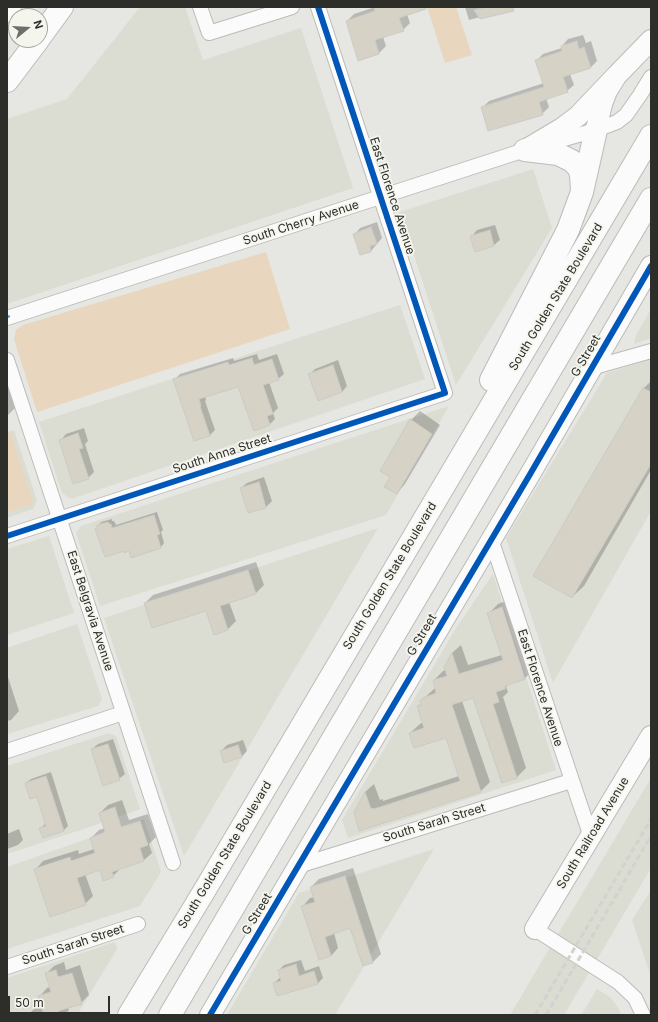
<!DOCTYPE html>
<style>
body{margin:0}
#map{position:relative;width:658px;height:1022px;overflow:hidden;background:#e6e6e2;font-family:Inter,sans-serif}
canvas{display:block}
.frame{position:absolute;inset:0;border:8px solid #2d2d2a;pointer-events:none}
.north{position:absolute;left:8px;top:8px;width:40px;height:40px;box-sizing:border-box;background:#f4f6ed;border:1px solid #a4a69f;border-radius:50%;rotate:72deg;font-size:11px;font-weight:700;line-height:16px;text-align:center;color:#2d2d2a}
.north::after{content:'';display:block;margin:auto;width:14px;height:18px;background:#6e6e6a;clip-path:polygon(50% 0,100% 100%,50% 72%,0 100%)}
.scale{position:absolute;left:8px;top:996px;width:102px;height:18px;box-sizing:border-box;border:2px solid #2d2d2a;border-top:0;padding-left:5px;font-size:12px;line-height:14px;white-space:nowrap;color:#2d2d2a;-webkit-text-stroke:3px #f4f6ed;paint-order:stroke}
</style>
<div id="map">
<canvas width="658" height="1022"></canvas>
<div class="frame"></div>
<div class="north">N</div>
<div class="scale">50 m</div>
</div>
<script>
const context = document.querySelector('canvas').getContext('2d');
context.lineJoin = 'round';
function fillPath(path, color) { context.fillStyle = color; context.fill(path, 'evenodd'); }
const shape = rows => new Path2D(rows.map(r => 'M' + r).join(''));
function trace(path, color, width, dash) { context.strokeStyle = color; context.lineWidth = width; context.lineCap = dash ? 'butt' : 'round'; context.setLineDash(dash || []); context.stroke(path); }
function drawText(font, color, halo, rows, align = 'center') {
  context.font = font + ' Inter,sans-serif'; context.lineWidth = 3.5; context.setLineDash([]); context.textBaseline = 'middle'; context.strokeStyle = halo; context.fillStyle = color; for (const [text, x, y, turn = 0] of rows) {
    context.save(); context.translate(x, y); context.rotate((+turn || 0) * Math.PI / 180); context.textAlign = isNaN(turn) ? turn : align; if (halo) context.strokeText(text, 0, 0); context.fillText(text, 0, 0); context.restore();
  }
}
const built = shape([
 [140,7,185,7,203,60,301,28,353,188,7,304,7,119,67,99],
 [533,169,552,228,456,385,400,212],
 [400,305,425,379,71,499,62,493,39,422],
 [651,309,651,338,634,344,636,335],
 [651,359,651,511,553,683,506,538,607,373],
 [449,406,386,515,100,606,76,533,81,526],
 [14,430,37,501,33,509,7,518,7,433],
 [378,528,184,856,104,618],
 [49,536,74,613,7,635,7,549],
 [493,574,556,770,348,838,342,820,458,625],
 [77,624,102,699,98,706,7,734,7,648],
 [109,733,116,736,140,809,90,827,7,854,7,766],
 [651,778,651,868,564,1015,510,1015],
 [144,819,161,872,140,906,7,949,7,867],
 [434,849,335,1015,229,1015,228,1013,299,893],
 [651,890,651,977,632,920],
 [115,942,117,949,77,1015,7,1015,7,978],
 [597,989,611,998,619,1009,621,1015,581,1015]
]);
const green = shape([
 [427,7,456,7,472,55,445,63],
 [266,252,290,329,37,412,14,339,16,330,23,325],
 [10,431,34,504,7,512,7,433]
]);
const shadow = shape([
 [375,7,427,7,407,14,410,23,403,30,383,37,386,46,379,53,347,21,354,14],
 [465,7,516,7,490,16,480,17,469,20],
 [583,35,586,43,591,41,597,61,590,68,570,74,574,85,567,91,546,98,549,107,542,114,482,108,489,101,544,83,537,60,543,54,562,48,562,46,568,39],
 [377,222,382,238,371,251,361,254,355,234,360,228],
 [495,225,500,240,494,245,476,251,472,236,477,230],
 [257,354,259,360,277,354,284,374,278,379,269,382,278,408,273,413,275,419,270,424,238,386,205,396,206,400,205,401,215,430,210,435,195,440,175,379,180,374,233,358,234,361],
 [338,360,347,386,342,392,309,375,315,369],
 [7,378,16,407,7,416],
 [651,381,651,470,584,586,572,597,535,575,644,388],
 [420,411,440,425,405,484,397,493,391,476,382,471,411,420],
 [84,428,88,441,85,444,94,472,88,478,61,440,66,434],
 [264,477,272,501,266,507,249,512,241,488,247,483],
 [157,512,163,530,161,532,164,543,161,547,132,557,130,550,98,526,101,522,112,519,112,521,114,521,116,525],
 [256,562,264,585,256,593,229,602,236,621,228,629,214,633,207,610,145,603,153,595],
 [511,599,534,669,525,678,510,683,506,687,508,692,503,697,526,768,517,777,502,782,474,697,462,701,490,782,481,791,355,812,365,792,374,784,380,800,383,799,383,801,459,776,446,737,410,733,420,724,423,722,418,706,422,703,421,701,435,688,434,680,443,671,446,670,445,667,452,653,461,645,468,665,502,655,489,613,498,604],
 [7,674,19,711,11,720,7,721],
 [113,739,125,774,119,779,92,749,98,744],
 [243,740,247,751,241,757,221,751,227,745],
 [51,772,68,826,63,831,41,828,45,824,38,796,26,783,31,779],
 [122,800,129,820,148,814,156,837,149,844,152,853,144,860,121,868,113,876,100,869,85,874,93,896,85,904,36,869,43,861,78,850,79,854,94,849,91,838,99,830,105,828,100,813,108,805],
 [19,829,23,840,18,845,7,849,7,834],
 [353,868,381,954,373,962,363,965,351,927,334,933,338,948,331,956,303,906,310,898,314,897,311,887,319,879],
 [301,960,305,971,319,966,323,978,318,983,274,983,281,977,279,970,284,965],
 [64,962,66,970,80,965,89,995,81,1003,68,1007,69,1010,64,1015,28,1015,36,1007,42,1005,39,997,47,988,50,987,46,974,54,966]
]);
const building = shape([
 [374,7,426,7,426,9,399,18,404,31,375,40,379,54,358,61,346,21,375,11,374,7],
 [487,7,513,7,514,11,480,19,474,10,487,7],
 [577,41,579,49,584,47,591,68,563,77,568,92,539,102,543,115,488,131,481,107,544,87,535,60,562,51,561,46,577,41],
 [371,227,377,244,370,246,371,252,360,255,353,234,371,227],
 [490,230,494,246,475,252,470,236,490,230],
 [252,358,254,365,272,359,279,380,263,385,273,414,267,416,270,425,254,431,238,387,199,399,201,406,200,406,210,436,194,441,173,379,228,362,229,365,252,358],
 [333,365,342,392,318,401,308,374,333,365],
 [643,388,651,392,651,464,572,598,533,576,643,388],
 [410,419,432,434,397,494,384,487,390,477,380,471,410,419],
 [78,433,83,448,79,449,89,479,73,484,59,440,78,433],
 [259,482,266,508,248,513,240,488,259,482],
 [154,515,160,534,157,535,161,548,131,558,129,551,124,553,124,551,105,557,95,529,97,528,97,525,108,522,109,524,111,524,112,528,154,515],
 [248,570,256,594,220,606,228,630,214,635,206,611,152,628,144,603,248,570],
 [502,607,525,679,505,686,505,689,496,692,499,702,493,704,517,778,502,783,473,698,454,704,452,705,481,792,359,831,354,812,365,792,371,809,373,808,374,809,460,781,446,738,414,748,409,733,424,728,417,706,421,705,420,700,423,699,423,698,436,693,433,680,447,676,444,667,452,653,459,674,503,660,487,613,502,607],
 [108,744,120,780,103,786,91,749,108,744],
 [238,745,242,757,224,763,220,751,238,745],
 [46,776,64,831,43,838,39,828,46,826,37,797,30,799,25,783,46,776],
 [115,807,121,827,140,821,148,845,140,848,144,861,112,872,114,877,103,881,100,870,77,878,86,905,50,917,34,869,70,857,71,861,95,853,90,838,105,832,99,813,115,807],
 [345,876,373,963,363,966,350,928,325,937,331,956,319,960,301,906,315,902,310,887,345,876],
 [296,964,299,976,314,971,318,984,277,996,273,983,281,981,278,970,296,964],
 [56,970,58,977,72,973,82,1004,58,1011,60,1015,44,1015,38,996,51,992,45,973,56,970]
]);
const street = shape([
 [200,7,209,33,292,7],
 [7,318,525,150,596,130,617,122,626,115,640,95,651,77],
 [7,360,173,863],
 [591,368,651,351],
 [7,536,445,393,318,7],
 [491,539,591,837],
 [7,751,123,713],
 [298,866,571,781],
 [535,929,618,982,635,998,643,1015],
 [7,967,138,924]
]);
const secondary = shape([
 [596,130,602,104,607,91,617,75,651,40],
 [525,150,562,128,578,116,617,75],
 [535,929,651,736],
 [210,1015,529,476,651,266]
]);
const highway = shape([
 [7,11,10,7],
 [40,37,62,7],
 [7,81,38,40],
 [525,150,558,154,572,161,579,168,581,175,582,190],
 [491,380,568,230,582,192,596,130],
 [129,1015,203,893,651,136],
 [170,1015,651,199]
]);
const rail = shape([
 [535,1015,651,819],
 [546,1015,651,836]
]);
const quiet = shape([
 [7,316,8,318]
]);
const cycleway = shape([
 [7,536,445,393,318,7],
 [210,1015,529,476,651,266]
]);
const streetNames = [
 ["East Florence Avenue",392,196,72],
 ["South Cherry Avenue",301,223,-18],
 ["South Golden State Boulevard",556,297,-59],
 ["G Street",586,356,-60],
 ["South Anna Street",222,454,-18],
 ["South Golden State Boulevard",390,576,-59],
 ["East Belgravia Avenue",90,611,72],
 ["G Street",422,635,-60],
 ["East Florence Avenue",540,688,72],
 ["South Sarah Street",434,823,-17],
 ["South Railroad Avenue",593,833,-59],
 ["South Golden State Boulevard",225,855,-59],
 ["G Street",257,914,-59],
 ["South Sarah Street",73,945,-18]
];
fillPath(built, '#dbddd2');
fillPath(green, '#e9d6bf');
fillPath(shadow, '#0003');
fillPath(building, '#d6d3c6');
trace(building, '#cbcac8', 1);
trace(street, '#bbbbb8', 16);
trace(secondary, '#bbbbb8', 22);
trace(highway, '#bbbbb8', 24);
trace(street, '#fbfbfb', 14);
trace(secondary, '#fbfbfb', 20);
trace(highway, '#fbfbfb', 22);
trace(rail, '#d2d2d1', 3, [6, 3]);
trace(quiet, '#3d9de1', 5, [10, 5]);
trace(cycleway, '#0057b8', 6);
drawText('12px', '#2d2d2a', '#f4f6ed', streetNames);
</script>
